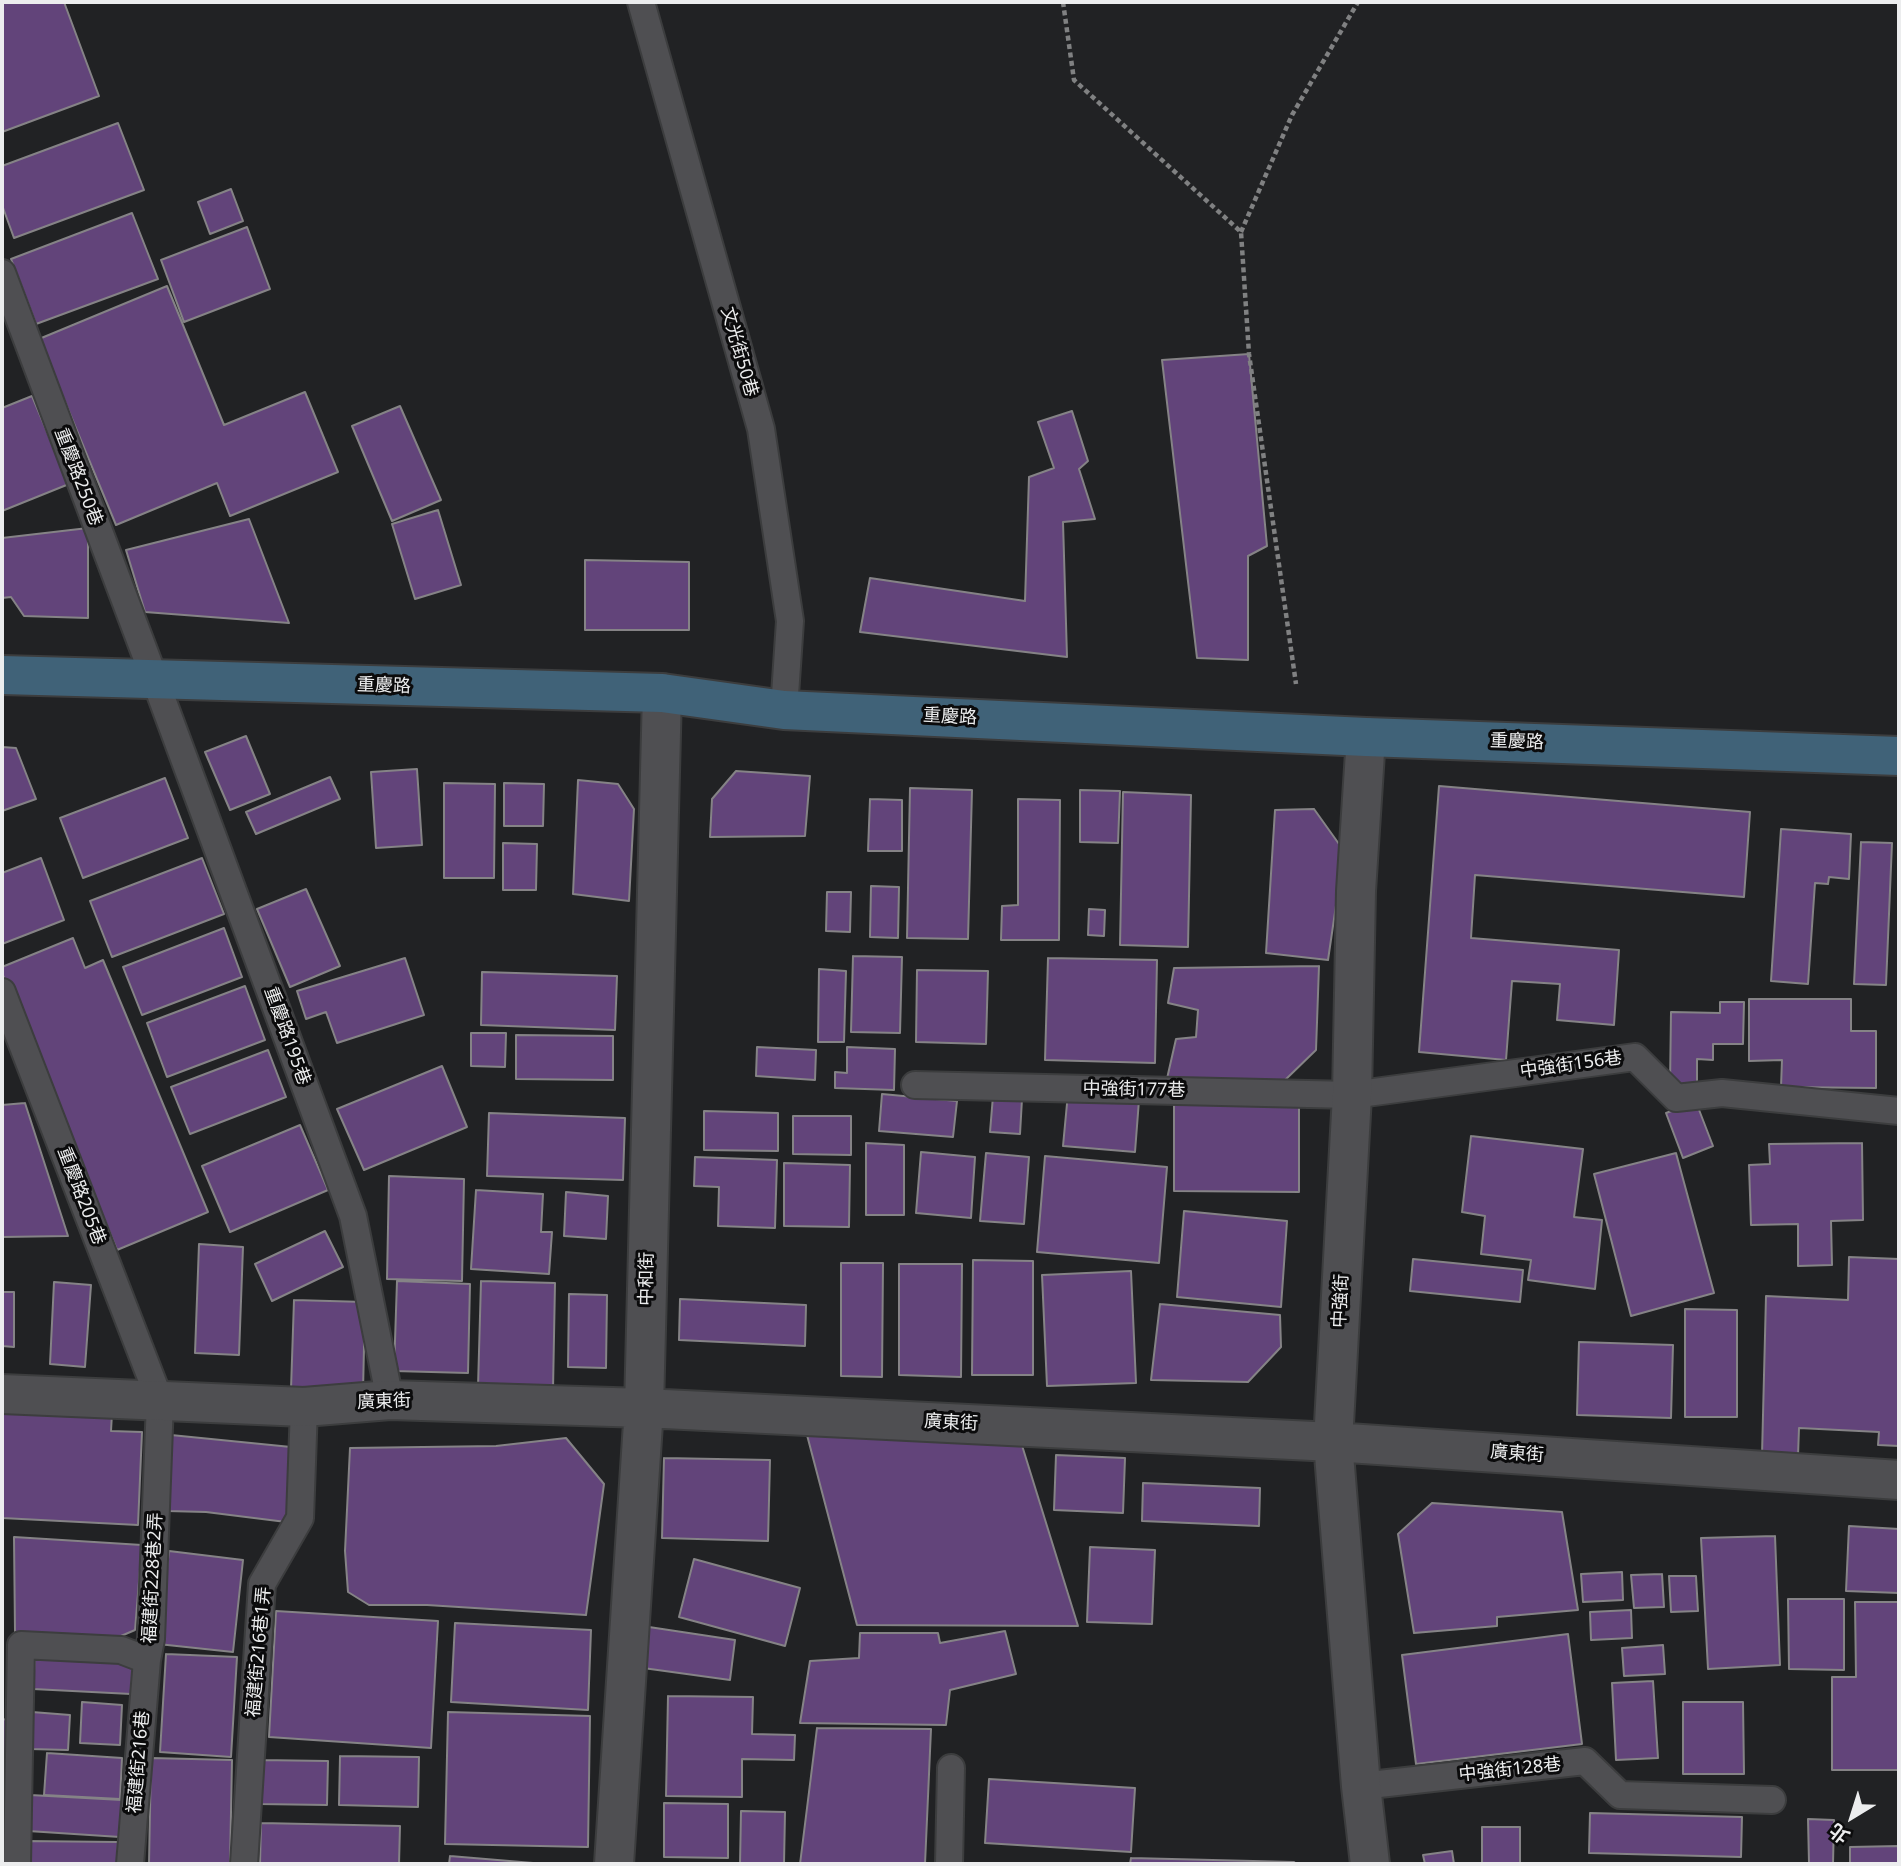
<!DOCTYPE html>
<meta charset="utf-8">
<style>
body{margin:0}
#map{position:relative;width:1901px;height:1866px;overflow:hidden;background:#212224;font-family:"Noto Sans","Noto Sans TC",sans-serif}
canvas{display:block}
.frame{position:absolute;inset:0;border:4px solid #ecedee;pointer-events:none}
.north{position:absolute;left:1817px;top:1782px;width:70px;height:70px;-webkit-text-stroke:5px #0b0b0c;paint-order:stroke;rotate:218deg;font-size:19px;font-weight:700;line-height:28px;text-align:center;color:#ecedee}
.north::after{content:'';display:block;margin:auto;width:24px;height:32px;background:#ecedee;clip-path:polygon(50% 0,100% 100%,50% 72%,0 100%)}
</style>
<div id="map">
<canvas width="1901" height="1866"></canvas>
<div class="frame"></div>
<div class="north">北</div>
</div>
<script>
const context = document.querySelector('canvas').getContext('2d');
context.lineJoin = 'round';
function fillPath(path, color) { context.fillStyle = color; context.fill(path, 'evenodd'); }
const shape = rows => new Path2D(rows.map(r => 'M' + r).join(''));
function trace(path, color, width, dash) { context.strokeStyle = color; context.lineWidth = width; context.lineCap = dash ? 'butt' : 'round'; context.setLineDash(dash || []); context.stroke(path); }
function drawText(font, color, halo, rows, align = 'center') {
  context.font = font + ' "Noto Sans","Noto Sans TC",sans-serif'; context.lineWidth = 6; context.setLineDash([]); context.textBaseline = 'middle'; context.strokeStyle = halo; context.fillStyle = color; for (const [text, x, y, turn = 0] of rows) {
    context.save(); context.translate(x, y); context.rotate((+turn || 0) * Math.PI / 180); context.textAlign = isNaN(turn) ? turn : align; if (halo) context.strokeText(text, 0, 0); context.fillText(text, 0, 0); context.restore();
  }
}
const building = shape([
 [2,2,64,2,99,96,2,132,2,2],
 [118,123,144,190,14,238,2,205,2,166,118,123],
 [231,189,243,221,210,234,198,202,231,189],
 [132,213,158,279,36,324,11,259,132,213],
 [247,227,270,289,184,322,161,260,247,227],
 [167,286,224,425,305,392,338,472,230,516,217,483,116,525,39,339,167,286],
 [1249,354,1267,546,1248,556,1248,660,1197,658,1162,360,1249,354],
 [32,396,69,484,2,511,2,408,32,396],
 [400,406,441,500,392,521,352,426,400,406],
 [1072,411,1088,461,1079,469,1095,519,1063,522,1067,657,860,632,870,578,1025,601,1029,477,1054,468,1038,422,1072,411],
 [438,510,461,585,415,599,392,524,438,510],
 [249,519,289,623,145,612,126,550,249,519],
 [88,528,88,618,24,616,11,597,2,598,2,538,88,528],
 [585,560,689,562,689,630,585,630,585,560],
 [246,736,270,794,230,810,205,752,246,736],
 [2,747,16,748,36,799,2,811,2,747],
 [417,769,422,845,376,848,371,772,417,769],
 [736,771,810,776,805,836,710,837,712,799,736,771],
 [330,777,340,799,256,834,246,812,330,777],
 [165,778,188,838,83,878,60,818,165,778],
 [578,780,618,784,634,809,629,901,573,894,578,780],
 [444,783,495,784,494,878,444,878,444,783],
 [504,783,544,784,543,826,504,826,504,783],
 [1439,786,1750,812,1744,897,1475,875,1471,938,1619,950,1614,1025,1557,1020,1560,984,1512,981,1506,1060,1419,1052,1439,786],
 [910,788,972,790,968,939,907,938,910,788],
 [1080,790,1120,791,1118,843,1080,842,1080,790],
 [1123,792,1191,795,1188,947,1120,945,1123,792],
 [870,799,902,800,902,851,868,851,870,799],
 [1018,799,1060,800,1059,940,1001,940,1002,906,1018,905,1018,799],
 [1314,809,1344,851,1328,960,1266,953,1275,810,1314,809],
 [1781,829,1851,834,1849,879,1829,877,1828,884,1815,883,1808,984,1771,981,1781,829],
 [1861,842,1892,843,1886,985,1854,984,1861,842],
 [503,843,537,844,536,890,503,890,503,843],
 [41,858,64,920,2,944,2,873,41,858],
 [202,858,224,914,112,957,90,901,202,858],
 [871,886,899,887,898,938,870,937,871,886],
 [306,889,340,966,290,987,257,909,306,889],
 [827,892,851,892,850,932,826,931,827,892],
 [1089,909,1105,910,1104,936,1088,935,1089,909],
 [224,928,242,977,142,1015,123,967,224,928],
 [73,938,85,968,103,960,208,1212,117,1250,2,973,2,967,73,938],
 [853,956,902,957,900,1033,851,1032,853,956],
 [405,958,424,1015,337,1043,326,1012,306,1019,297,991,405,958],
 [1048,958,1157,960,1155,1063,1045,1060,1048,958],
 [1319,966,1316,1050,1283,1082,1166,1083,1176,1039,1196,1037,1198,1010,1168,1003,1174,968,1319,966],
 [819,969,846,971,844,1042,818,1042,819,969],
 [917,970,988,971,986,1044,916,1042,917,970],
 [482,972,617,976,615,1030,481,1025,482,972],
 [245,986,265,1040,167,1077,147,1023,245,986],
 [1749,999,1851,999,1851,1031,1876,1031,1876,1088,1781,1087,1782,1060,1749,1061,1749,999],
 [1720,1002,1744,1002,1743,1044,1713,1044,1713,1060,1697,1059,1697,1086,1670,1085,1671,1012,1720,1013,1720,1002],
 [471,1033,506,1033,505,1067,471,1066,471,1033],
 [516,1035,613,1036,613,1080,516,1079,516,1035],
 [757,1047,816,1050,815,1080,756,1076,757,1047],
 [847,1047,895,1049,894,1090,835,1088,835,1072,847,1073,847,1047],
 [268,1050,286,1097,190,1134,171,1087,268,1050],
 [442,1066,467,1127,364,1170,337,1109,442,1066],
 [1068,1093,1139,1100,1135,1152,1063,1146,1068,1093],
 [882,1094,957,1101,953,1137,879,1131,882,1094],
 [993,1096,1022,1099,1020,1134,990,1132,993,1096],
 [1696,1102,1713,1146,1683,1158,1666,1113,1696,1102],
 [25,1103,68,1236,2,1237,2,1105,25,1103],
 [1174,1104,1299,1106,1299,1192,1174,1191,1174,1104],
 [704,1111,778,1113,778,1151,704,1150,704,1111],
 [489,1113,625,1118,623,1180,487,1176,489,1113],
 [793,1116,851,1116,851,1155,793,1154,793,1116],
 [300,1125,328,1190,230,1232,202,1166,300,1125],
 [1471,1136,1583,1149,1574,1217,1602,1220,1595,1289,1528,1280,1531,1260,1481,1254,1485,1216,1462,1212,1471,1136],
 [866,1143,904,1145,904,1215,866,1215,866,1143],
 [1862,1143,1863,1220,1831,1221,1832,1265,1798,1266,1798,1224,1751,1225,1749,1165,1770,1164,1769,1144,1862,1143],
 [921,1152,975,1157,971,1218,916,1213,921,1152],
 [986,1153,1029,1157,1024,1224,980,1221,986,1153],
 [1676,1153,1714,1293,1631,1316,1594,1174,1676,1153],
 [1045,1156,1167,1167,1159,1263,1037,1252,1045,1156],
 [695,1157,777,1160,775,1228,718,1226,719,1187,694,1186,695,1157],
 [784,1163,850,1165,849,1227,784,1226,784,1163],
 [389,1176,464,1179,462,1281,387,1279,389,1176],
 [476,1190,543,1194,541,1232,552,1232,549,1274,471,1269,476,1190],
 [566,1192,608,1196,606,1239,564,1236,566,1192],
 [1184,1211,1287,1221,1281,1307,1177,1297,1184,1211],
 [325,1231,343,1267,272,1301,255,1264,325,1231],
 [199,1244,243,1247,239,1355,195,1353,199,1244],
 [1849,1257,1899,1259,1899,1446,1878,1445,1879,1432,1799,1428,1798,1456,1762,1455,1766,1296,1848,1300,1849,1257],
 [1413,1259,1523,1270,1520,1302,1410,1291,1413,1259],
 [973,1260,1033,1261,1033,1375,972,1375,973,1260],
 [841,1263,883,1263,882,1377,841,1376,841,1263],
 [899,1264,962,1264,961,1377,899,1375,899,1264],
 [1131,1271,1136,1383,1047,1386,1042,1275,1131,1271],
 [397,1281,470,1284,468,1373,394,1371,397,1281],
 [481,1281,555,1283,553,1390,478,1387,481,1281],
 [54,1282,91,1285,85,1367,50,1364,54,1282],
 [2,1292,14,1292,14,1347,2,1346,2,1292],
 [569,1294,607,1295,606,1368,568,1367,569,1294],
 [680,1299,806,1305,805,1346,679,1340,680,1299],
 [294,1300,365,1302,363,1392,291,1389,294,1300],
 [1160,1304,1280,1315,1281,1347,1248,1382,1151,1380,1160,1304],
 [1685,1309,1737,1310,1737,1417,1685,1417,1685,1309],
 [1579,1342,1673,1345,1671,1418,1577,1415,1579,1342],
 [2,1407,112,1413,111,1431,142,1432,138,1525,2,1518,2,1407],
 [1016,1426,1078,1626,857,1625,807,1435,1016,1426],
 [171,1435,301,1448,294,1523,206,1512,167,1511,171,1435],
 [566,1438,604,1484,586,1615,427,1605,369,1605,348,1592,345,1551,350,1448,496,1446,566,1438],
 [1056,1455,1125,1458,1123,1513,1054,1510,1056,1455],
 [664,1458,770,1460,768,1541,662,1538,664,1458],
 [1143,1483,1260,1488,1259,1526,1142,1521,1143,1483],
 [1432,1503,1562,1512,1578,1610,1497,1617,1497,1626,1414,1633,1398,1534,1432,1503],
 [1849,1526,1899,1529,1899,1593,1846,1591,1849,1526],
 [1775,1536,1780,1665,1708,1669,1701,1538,1775,1536],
 [14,1537,142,1545,135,1630,107,1642,15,1632,14,1537],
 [1090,1547,1155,1550,1152,1624,1087,1622,1090,1547],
 [169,1551,243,1560,233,1652,158,1644,169,1551],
 [694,1559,800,1588,785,1646,679,1617,694,1559],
 [1622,1572,1623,1600,1583,1602,1581,1574,1622,1572],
 [1662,1574,1664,1607,1634,1608,1631,1575,1662,1574],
 [1669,1576,1696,1576,1698,1611,1671,1612,1669,1576],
 [1788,1599,1844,1599,1844,1670,1789,1669,1788,1599],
 [1855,1602,1899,1602,1899,1770,1832,1770,1832,1677,1856,1677,1855,1602],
 [1631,1610,1632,1638,1591,1640,1590,1612,1631,1610],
 [276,1611,438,1621,431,1748,269,1737,276,1611],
 [455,1623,591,1630,588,1710,451,1702,455,1623],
 [649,1627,735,1640,730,1680,643,1668,649,1627],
 [1005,1631,1016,1674,950,1690,946,1725,800,1723,810,1661,859,1658,860,1633,938,1633,940,1643,1005,1631],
 [1568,1634,1582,1744,1416,1764,1402,1655,1568,1634],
 [1663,1645,1665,1674,1624,1676,1622,1648,1663,1645],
 [166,1654,237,1657,231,1757,160,1752,166,1654],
 [35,1655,133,1660,131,1694,33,1689,35,1655],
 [1653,1681,1658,1758,1616,1760,1612,1683,1653,1681],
 [668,1696,753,1697,752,1734,795,1735,794,1760,742,1759,742,1797,666,1796,668,1696],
 [82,1702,122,1705,120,1745,80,1743,82,1702],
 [1683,1702,1743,1702,1744,1774,1683,1774,1683,1702],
 [32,1712,70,1715,68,1750,30,1749,32,1712],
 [448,1712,590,1716,588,1847,445,1844,448,1712],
 [2,1719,8,1720,3,1811,2,1811,2,1719],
 [817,1728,931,1729,925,1864,800,1864,817,1728],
 [47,1753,122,1758,120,1799,44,1795,47,1753],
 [340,1756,419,1757,418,1807,339,1805,340,1756],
 [151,1758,232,1760,230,1864,149,1864,151,1758],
 [260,1760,328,1761,327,1805,259,1804,260,1760],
 [989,1779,1135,1788,1131,1852,985,1843,989,1779],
 [30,1795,122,1800,120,1837,28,1831,30,1795],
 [664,1803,728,1804,728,1858,664,1857,664,1803],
 [741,1811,785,1812,784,1864,740,1864,741,1811],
 [1590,1813,1742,1817,1741,1857,1589,1853,1590,1813],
 [1808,1819,1834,1820,1833,1864,1809,1863,1808,1819],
 [2,1820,4,1820,3,1853,2,1853,2,1820],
 [261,1823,400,1826,399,1864,260,1864,261,1823],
 [1482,1827,1520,1827,1520,1864,1482,1864,1482,1827],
 [24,1841,118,1842,117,1864,24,1864,24,1841],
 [1899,1846,1899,1864,1850,1864,1850,1847,1899,1846],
 [1452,1851,1454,1864,1425,1864,1423,1855,1452,1851],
 [450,1856,545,1864,449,1864,450,1856],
 [1131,1858,1294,1862,1296,1864,1130,1864,1131,1858]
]);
const path = shape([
 [1063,2,1074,80,1241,232,1249,354,1296,684],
 [1241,232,1292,115,1358,2]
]);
const lane = shape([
 [641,2,761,429,790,621,784,710],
 [2,273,155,680,353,1216,390,1400],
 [2,992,160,1401,151,1639,147,1660,130,1864],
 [915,1085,1352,1095,1635,1057,1676,1098,1722,1093,1899,1111],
 [1361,1786,1585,1761,1620,1795,1772,1800],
 [17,1864,21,1645,121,1650,147,1660],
 [244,1864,262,1584,300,1518,304,1407],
 [949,1864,951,1768]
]);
const street = shape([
 [1366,737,1356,891,1352,1095,1333,1442,1361,1786,1370,1864],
 [2,1394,304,1407,390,1400,644,1408,1333,1442,1899,1480],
 [614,1864,644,1408,662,693]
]);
const secondary = shape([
 [2,675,662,693,784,710,1366,737,1899,756]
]);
const streetNames = [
 ["文光街50巷",739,352,74],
 ["重慶路250巷",78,477,69],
 ["重慶路",384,686,2],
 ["重慶路",950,717,3],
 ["重慶路",1517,742,2],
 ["重慶路195巷",287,1036,70],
 ["中強街156巷",1571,1065,-8],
 ["中強街177巷",1134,1090,1],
 ["重慶路205巷",81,1196,69],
 ["中和街",647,1279,-89],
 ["中強街",1341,1301,-87],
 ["廣東街",384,1402,-2],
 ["廣東街",951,1423,3],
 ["廣東街",1517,1454,4],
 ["福建街228巷2弄",153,1578,-87],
 ["福建街216巷1弄",259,1652,-85],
 ["福建街216巷",139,1762,-85],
 ["中強街128巷",1510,1770,-6]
];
fillPath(building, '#62447a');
trace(building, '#858386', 2);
trace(lane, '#3c3d3e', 30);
trace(street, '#3c3d3e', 42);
trace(secondary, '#3c3d3e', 42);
trace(path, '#808182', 4.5, [5, 3.5]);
trace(lane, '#4f4f52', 26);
trace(street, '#4f4f52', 38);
trace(secondary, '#406278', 38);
drawText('18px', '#ecedee', '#0b0b0c', streetNames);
</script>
